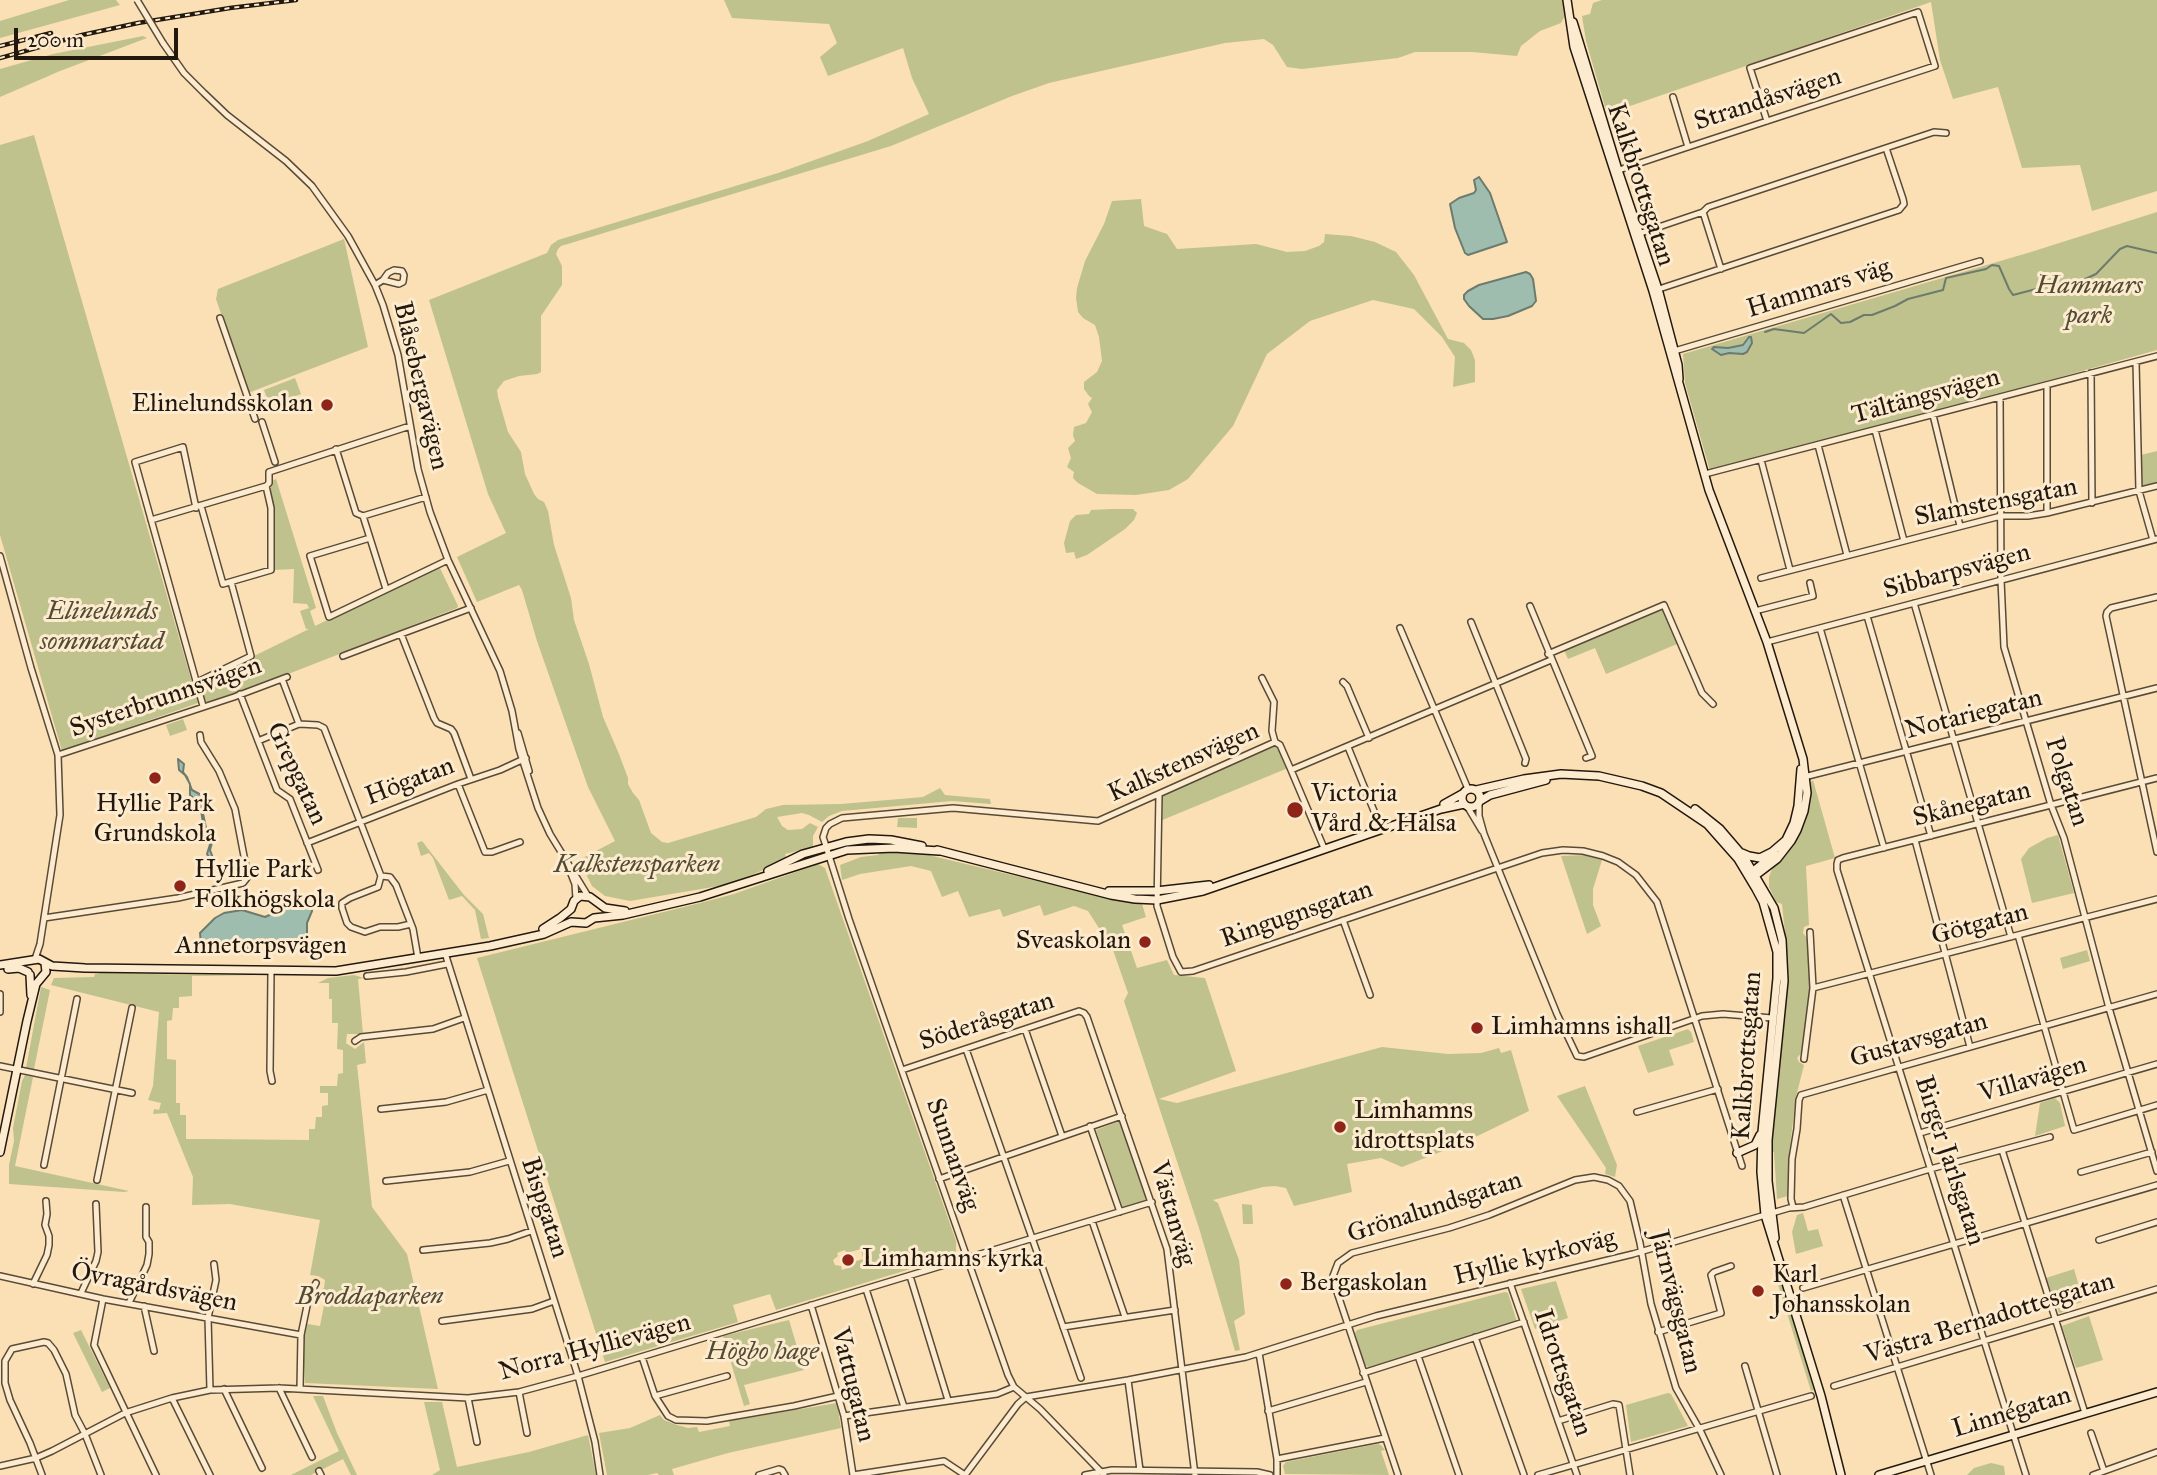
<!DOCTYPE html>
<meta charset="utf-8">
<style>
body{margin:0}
#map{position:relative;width:2157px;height:1475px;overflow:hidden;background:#fae0b4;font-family:"IM FELL Great Primer",serif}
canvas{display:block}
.scale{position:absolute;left:14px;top:28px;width:164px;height:32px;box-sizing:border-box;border:4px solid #23180e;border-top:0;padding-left:9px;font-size:21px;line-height:24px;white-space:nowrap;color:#23180e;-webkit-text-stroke:5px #fcebce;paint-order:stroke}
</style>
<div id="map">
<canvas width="2157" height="1475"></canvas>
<div class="scale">200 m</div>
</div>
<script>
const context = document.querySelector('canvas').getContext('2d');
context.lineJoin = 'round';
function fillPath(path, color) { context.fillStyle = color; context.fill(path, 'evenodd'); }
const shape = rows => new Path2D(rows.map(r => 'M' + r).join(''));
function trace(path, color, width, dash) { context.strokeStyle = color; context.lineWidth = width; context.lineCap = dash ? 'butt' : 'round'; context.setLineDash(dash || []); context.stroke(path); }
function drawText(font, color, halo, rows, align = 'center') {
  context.font = font + ' "IM FELL Great Primer",serif'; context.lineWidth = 6; context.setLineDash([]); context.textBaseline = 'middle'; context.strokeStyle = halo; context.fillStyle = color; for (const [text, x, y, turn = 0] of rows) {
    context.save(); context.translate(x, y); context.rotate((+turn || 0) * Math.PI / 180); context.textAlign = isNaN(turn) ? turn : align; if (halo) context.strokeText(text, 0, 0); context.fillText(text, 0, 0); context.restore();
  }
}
const green = shape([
 [69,0,116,0,120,5,0,38,0,21],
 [724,0,1562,0,1566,14,1561,23,1540,31,1521,46,1517,56,1472,52,1415,52,1398,58,1302,69,1287,67,1273,45,1264,39,1225,43,1101,71,1049,83,1012,96,891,146,561,246,558,249,556,254,562,266,562,285,541,316,541,372,537,374,519,376,504,381,497,390,498,397,508,432,521,452,525,474,534,494,538,499,544,502,548,511,554,545,571,598,574,620,589,664,603,717,619,754,628,778,628,784,633,793,639,800,651,833,662,842,668,843,756,817,766,809,783,805,841,804,923,797,940,788,945,795,990,799,991,804,952,801,842,811,829,816,822,822,809,815,802,813,777,817,782,826,788,830,802,829,810,823,818,827,813,836,813,847,785,854,786,858,775,865,731,884,630,901,605,896,592,886,579,860,615,841,588,787,537,641,522,590,519,585,477,602,457,557,506,533,488,494,429,300,547,253,551,245,558,240,778,173,868,141,929,114,912,78,903,48,828,76,820,57,837,43,829,24,732,18],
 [1602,0,2157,0,2157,191,2092,211,2080,165,2022,168,1998,87,1953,99,1940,60,1931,2,1607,114,1586,41,1582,16,1590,14,1593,3],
 [143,36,147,38,60,71,0,97,0,69,53,54],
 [34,135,193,686,309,629,306,629,300,611,309,608,307,604,293,603,294,569,274,570,270,566,273,528,266,483,276,479,316,608,310,611,315,626,439,566,458,606,457,608,209,705,203,706,196,693,198,703,62,751,0,535,0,145],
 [1141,199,1144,226,1167,234,1177,249,1256,244,1287,252,1305,251,1319,246,1324,242,1325,234,1351,236,1375,242,1396,252,1414,275,1448,339,1464,343,1471,350,1475,360,1475,382,1453,387,1455,357,1442,337,1414,309,1373,300,1310,321,1267,354,1233,426,1188,479,1169,490,1136,495,1097,494,1078,483,1073,478,1074,472,1067,467,1071,458,1068,448,1075,441,1073,435,1074,427,1086,423,1092,412,1088,404,1092,398,1089,396,1084,389,1084,382,1097,372,1102,361,1099,337,1095,325,1083,318,1078,312,1076,298,1077,288,1085,261,1104,224,1112,201],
 [2157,212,2157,350,1975,401,1710,471,1685,383,1683,354,2031,252],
 [344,239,368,347,248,393,216,299,218,289],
 [295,378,301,394,270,406,264,390],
 [2157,451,2157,483,2143,485,2141,481,2141,455],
 [1111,509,1133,509,1137,513,1134,520,1125,529,1087,555,1076,559,1074,552,1066,553,1064,543,1070,521,1076,515,1089,514,1091,510],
 [1662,608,1677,644,1606,674,1595,648,1568,659,1564,650],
 [183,719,187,730,170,736,166,725],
 [1274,745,1277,746,1288,768,1160,821,1161,796],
 [1813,780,1835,858,1806,866,1809,925,1804,927,1803,933,1807,938,1811,993,1803,1051,1797,1058,1799,1062,1804,1065,1796,1097,1789,1154,1788,1196,1777,1199,1774,1152,1771,1152,1771,1133,1787,981,1787,952,1782,904,1776,902,1769,887,1769,877,1772,869,1787,854,1795,842,1809,801,1810,783],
 [898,818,917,818,917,828,897,827],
 [2058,835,2074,893,2032,903,2021,859,2029,848,2047,838],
 [422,841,464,895,483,914,489,938,481,939,475,910,462,896,449,900,433,858,429,853,421,856,417,843],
 [884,850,920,853,1125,902,1142,904,1146,917,1122,925,1137,968,1167,960,1174,975,1205,978,1236,1071,1159,1099,1177,1103,1382,1047,1448,1054,1481,1053,1499,1048,1501,1053,1511,1050,1529,1111,1463,1143,1402,1167,1381,1158,1347,1164,1352,1192,1294,1206,1286,1188,1275,1186,1263,1187,1213,1200,1218,1203,1239,1260,1245,1314,1234,1321,1240,1350,1235,1351,1199,1228,1124,1001,1128,993,1113,950,1088,911,1074,906,1044,916,1040,905,1003,917,1000,909,969,917,958,891,942,897,931,871,911,866,860,874,842,880,840,865,861,857,878,855],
 [1585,855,1602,860,1593,889,1593,905,1601,926,1587,934,1561,856],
 [818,864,825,868,956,1241,956,1255,776,1310,770,1294,733,1305,738,1322,605,1362,477,958,700,903,734,894],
 [861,1249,863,1259,850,1263,851,1267,842,1270,841,1266,835,1265,833,1260,838,1256,837,1253,845,1250,846,1253],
 [2087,950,2090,961,2063,969,2060,958],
 [101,973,256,976,192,976,192,996,179,997,179,1008,173,1008,172,1020,167,1021,167,1059,176,1060,176,1103,180,1103,180,1115,186,1115,186,1139,203,1139,309,1140,309,1129,315,1129,316,1117,322,1117,322,1106,328,1105,328,1093,320,1093,320,1086,337,1086,338,1074,343,1073,343,1050,337,1049,338,1023,332,1023,332,999,329,999,329,983,318,983,328,978,354,975,364,978,358,979,363,1034,347,1034,346,1043,355,1049,364,1042,366,1063,357,1065,372,1207,407,1254,438,1389,305,1383,303,1346,307,1324,320,1326,325,1300,311,1297,324,1288,325,1280,318,1276,310,1275,320,1220,230,1204,192,1205,193,1177,167,1113,153,1114,154,1109,159,1110,161,1103,148,1100,153,1086,159,1012,51,985,54,978,94,977,95,974],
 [41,987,50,990,34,1069,26,1068],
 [1688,1029,1691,1032,1694,1042,1669,1050,1674,1065,1648,1073,1638,1046],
 [25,1075,33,1077,15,1166,129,1191,124,1192,9,1184,9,1165,14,1141,13,1128,22,1081],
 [1585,1086,1617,1165,1615,1177,1605,1174,1606,1168,1557,1096],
 [2055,1098,2060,1103,2065,1126,2035,1136,2040,1103],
 [1120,1121,1148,1200,1123,1209,1096,1130],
 [1242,1204,1252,1205,1253,1224,1243,1224],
 [1803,1213,1808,1231,1818,1229,1823,1246,1796,1254,1792,1232,1797,1215],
 [1777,1267,1814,1390,1811,1391,1773,1268],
 [2074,1269,2081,1293,2079,1294,2082,1302,2067,1307,2068,1311,2059,1313,2046,1278],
 [1556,1281,1568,1318,1535,1329,1521,1289],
 [1505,1292,1508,1293,1517,1322,1369,1368,1364,1364,1355,1333,1357,1330],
 [2089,1316,2103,1360,2076,1368,2062,1326],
 [789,1320,804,1370,744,1385,750,1404,744,1406,723,1336],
 [81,1330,110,1388,102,1392,73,1333],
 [1668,1393,1671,1394,1688,1426,1631,1442,1626,1405],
 [313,1396,323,1396,337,1433,357,1475,351,1475,343,1459,311,1475,291,1475,339,1451],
 [424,1402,442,1402,457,1467,529,1452,588,1435,596,1475,432,1475,440,1470],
 [837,1403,841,1428,728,1453,672,1469,674,1475,659,1475,657,1473,648,1475,607,1475,599,1433,630,1428,660,1415,664,1420,677,1425,688,1428,697,1427,699,1432,730,1426,729,1421],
 [1377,1444,1381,1445,1385,1450,1381,1451,1389,1475,1285,1474,1283,1466,1286,1462],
 [1991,1463,2004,1466,2005,1475,1967,1475,1974,1468]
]);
const water = shape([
 [1479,177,1490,193,1507,242,1468,255,1465,253,1455,228,1450,204,1459,198,1474,193,1476,190,1474,180,1479,177],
 [1526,272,1530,274,1533,279,1536,301,1532,306,1508,316,1493,319,1483,319,1469,306,1464,299,1464,295,1468,291,1479,285,1526,272],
 [1749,337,1751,337,1752,343,1747,352,1743,354,1729,353,1721,355,1712,349,1714,347,1728,348,1743,345,1749,337],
 [178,759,184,764,183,772,187,777,192,790,203,796,201,804,206,828,214,835,210,850,213,858,210,859,207,854,212,838,204,829,200,804,190,795,190,784,185,775,179,770,178,759],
 [290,898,308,901,311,905,312,911,307,923,307,935,289,949,282,950,275,948,263,939,253,947,238,952,212,951,205,949,201,944,200,933,215,918,224,913,242,910,265,917,276,912,281,904,290,898]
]);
const stream = shape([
 [1765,332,1774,329,1804,333,1831,314,1841,323,1850,322,1864,315,1872,315,1895,306,1908,299,1943,290,1946,278,1986,269,1992,265,1999,266,2009,289,2013,295,2063,282,2083,280,2096,274,2120,249,2127,246,2157,253]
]);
const street = shape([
 [163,43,184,73,204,93,227,115,286,161,312,186,348,236,375,285,383,305,398,355,418,469,430,512,448,560,500,671,512,711,519,749,538,808,550,834,588,896],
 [1673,97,1688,147],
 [1616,171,1688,147,1767,121,1935,66,1918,12,1750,68,1767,121],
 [1703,212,1721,269],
 [1638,234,1703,212,1708,207,1934,132,1946,133],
 [375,285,383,280,399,284,403,282,404,275,402,271,394,270,388,273,383,280],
 [1656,290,1899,210,1904,204,1903,199,1886,148],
 [220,318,255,419],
 [1671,352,1980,261],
 [2136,362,2139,491,2153,540],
 [2091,373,2092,503],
 [2047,385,2047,513],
 [2000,397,2001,580,2004,647,2051,805,2064,838,2109,1008,2157,1171],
 [1933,415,1960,526],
 [262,422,275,462],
 [1875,430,1904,541],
 [1818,445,1847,555],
 [336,449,356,513,363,516],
 [1761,460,1790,570],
 [1705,474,2157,356],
 [201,506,223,584,271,570,271,508,266,486],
 [196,508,183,447,135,462,203,706],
 [151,520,266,486,269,483,269,472,410,426],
 [370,538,310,556,329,617,448,560],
 [0,556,31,668,58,755,60,815,40,944,35,959],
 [1761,578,2001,516,2028,516,2047,513,2157,486],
 [386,589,363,516,426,497],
 [2157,597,2111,608,2107,612,2106,616,2157,852],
 [1914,603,2011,937],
 [1530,606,1592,756,1586,758],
 [1755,611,1813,596,1810,583],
 [1867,616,1931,836],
 [1471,622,1526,759,1525,763],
 [1400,628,1468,789],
 [1820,628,1884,848],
 [401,634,471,608],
 [1767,642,2157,539],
 [1548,654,1664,605,1702,693,1713,704],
 [343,656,401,634,434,718,437,723,451,729,454,733,471,779],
 [1262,678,1274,702,1272,731,1275,742],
 [282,679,299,724,318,725,324,728,381,876,390,877,396,885,413,929,418,958],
 [197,682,251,656,231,582],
 [1343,682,1347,686,1369,738],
 [240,694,277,790,290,799,318,870],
 [518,733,529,771],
 [258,741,299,724],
 [1348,747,1374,811],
 [58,755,234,697,287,677],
 [1291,770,1324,848],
 [1804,777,2157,688],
 [458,784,485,852,492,852,520,842],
 [1159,795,1157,906,1173,957,1181,972,1193,971,1542,853,1563,850,1583,851,1603,856,1618,862,1636,875,1657,902,1742,1166],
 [1479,803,1479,816,1484,834,1557,1014,1577,1056,1584,1057,1702,1016,1723,1014,1772,1018],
 [1467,806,1482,831],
 [1915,840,1970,1047],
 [307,843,458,784,500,770,526,758],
 [568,866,575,884,576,899],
 [381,876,378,887,350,898,342,903,342,908,347,923,351,927,365,932,380,927,398,927,411,924],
 [44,918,178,898,243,883,247,878,247,872,235,809,219,771,201,742,200,735],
 [1343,920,1370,995],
 [2018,935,2074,1130,2157,1105],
 [445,953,578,1376,595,1442,600,1475],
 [271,972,270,1071,272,1081],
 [367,976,406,972,447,964],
 [1813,988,2157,899],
 [0,1012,0,994],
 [1025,1029,1062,1136],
 [355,1041,361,1037,433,1029,464,1018],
 [966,1049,1081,1378],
 [1804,1059,1813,988,1810,932],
 [0,1066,132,1093],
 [902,1070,1079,1011,1084,1013,1087,1017,1167,1249,1195,1475],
 [381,1109,446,1102,488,1090],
 [1637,1112,1718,1089],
 [1090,1126,1120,1212],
 [1920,1133,2157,1064],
 [2002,1150,2085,1413],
 [44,1165,77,999],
 [2081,1172,2152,1152],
 [939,1179,1122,1116],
 [97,1180,132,1008],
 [386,1181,470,1172,509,1161],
 [1843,1195,1931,1475],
 [1793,1207,1791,1199,1792,1159,1797,1129,1799,1100,1801,1095,2157,994],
 [1092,1221,1125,1317],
 [2099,1240,2157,1222],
 [423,1250,490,1243,508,1239,531,1231],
 [0,1276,103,1299,301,1335],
 [910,1276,948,1400],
 [1510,1283,1577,1475],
 [33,1284,47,1255,49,1245,49,1236,45,1225,47,1214,46,1201],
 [1803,1288,2157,1185],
 [866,1289,904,1407],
 [81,1293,96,1261,98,1252,96,1204],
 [103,1299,94,1345,156,1475],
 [129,1303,147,1265,149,1254,149,1242,146,1237,146,1207],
 [811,1305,844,1416,853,1475],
 [144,1306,154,1351],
 [442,1321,532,1309,554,1301],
 [1063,1327,1175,1310],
 [1658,1332,1721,1313,1711,1275,1714,1272,1731,1266],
 [1475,1337,1524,1475],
 [1259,1353,1277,1459,1277,1475],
 [1418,1356,1459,1475],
 [642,1357,655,1396,668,1416,676,1420,707,1421,794,1406,838,1396],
 [1745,1366,1777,1475],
 [1363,1373,1524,1322],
 [1128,1380,1140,1470],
 [1834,1386,2157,1289],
 [279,1388,312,1457],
 [224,1389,262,1468],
 [300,1389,301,1335,309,1296,316,1283],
 [210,1390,208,1318,216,1280,214,1264],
 [519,1392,527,1433],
 [655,1396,727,1376],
 [1026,1397,1128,1380,1246,1357,1376,1316,1633,1254,1789,1208,1804,1207,1930,1169,2050,1137],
 [172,1398,210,1475],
 [468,1398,477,1442],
 [1268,1411,1366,1382],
 [844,1416,997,1394,1014,1387],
 [1558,1421,1613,1404,1619,1405,1630,1475],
 [2091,1433,2104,1471],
 [1277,1459,1385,1438],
 [0,1466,36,1458,52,1451,125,1413,172,1398,210,1390,279,1388,468,1398,519,1392,578,1376,1152,1202],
 [319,1471,321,1475],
 [42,1475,30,1443,10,1400,5,1383,5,1361,12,1349,44,1342,48,1343,54,1350,66,1374,75,1415,85,1434,101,1475],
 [759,1475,779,1469,782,1470,785,1475],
 [853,1475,944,1461,965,1475],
 [965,1475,1018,1404,1026,1397],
 [1085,1475,1112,1470,1257,1472,1270,1475],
 [1104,1475,1040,1409,1014,1387,1008,1375,849,919,825,843,823,837,826,828,830,824,842,818,953,808,1098,821,1275,742,1280,745,1291,770,1551,660],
 [1398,1475,1335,1286,1333,1276,1338,1263,1352,1253,1449,1228,1489,1215,1575,1180,1594,1177,1608,1180,1619,1186,1630,1201,1640,1243,1651,1304,1676,1388,1700,1430,1721,1475],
 [1538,1475,1811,1396],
 [2026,1475,1837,870,1837,864,1838,860,1843,858,2157,778],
 [2093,1475,2157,1452]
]);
const secondary = shape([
 [1567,0,1574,47,1653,291,1709,490,1767,642,1803,759,1807,793,1804,811,1797,830,1791,841,1777,859,1756,875,1749,876],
 [1573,22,1618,170,1658,289,1678,365,1679,379],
 '1462 798a9 9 0 1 1 18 0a9 9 0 1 1-18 0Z',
 [1476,790,1524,779,1561,774,1599,776,1642,786,1661,793,1707,824,1738,859,1756,889,1763,902,1777,952,1777,978,1762,1132,1761,1172,1765,1215,1821,1396,1841,1475],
 [1480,801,1490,795,1546,780],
 [1444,804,1462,794],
 [1695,809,1720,829,1744,857,1774,908,1782,940,1784,981,1768,1140,1768,1181,1775,1238],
 [1785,842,1794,823,1798,806,1801,769],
 [937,850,1111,895,1135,899,1157,900,1203,891,1441,809,1464,804],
 [1742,853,1749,856,1760,858,1772,852,1786,840],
 [768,871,803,854,846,842,869,839,891,840,922,846],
 [1752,872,1775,854],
 [1109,891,1156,891,1209,885],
 [543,929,560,918,571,909,574,901,580,896,590,897,605,908,625,911],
 [0,965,39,959,52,966,85,968,336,971,490,946,544,934,571,922,586,923,594,918,623,915,700,897,847,850,894,848,939,851],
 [8,969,19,968,28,972],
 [30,975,31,995],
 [0,1152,27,1021,36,984,46,972,45,963],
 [1737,1153,1755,1145,1760,1135],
 [1879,1475,2157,1392]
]);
const rail = shape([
 [0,46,51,33],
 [0,58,82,35,138,23,230,8,296,0]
]);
const streetBridge = shape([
 [137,0,163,43]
]);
const markers = [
 [327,405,7,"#8f2418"],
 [155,778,7,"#8f2418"],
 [1295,810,9,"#8f2418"],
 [180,886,7,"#8f2418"],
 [1145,942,7,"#8f2418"],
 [1477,1028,7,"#8f2418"],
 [1340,1127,7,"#8f2418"],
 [848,1260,7,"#8f2418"],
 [1286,1284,7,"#8f2418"],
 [1758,1291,7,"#8f2418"]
];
const streetNames = [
 ["Strandåsvägen",1768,100,-18],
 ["Kalkbrottsgatan",1640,185,72],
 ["Hammars väg",1819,289,-17],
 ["Blåsebergavägen",420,386,77],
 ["Tältängsvägen",1926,397,-15],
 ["Slamstensgatan",1996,503,-11],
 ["Sibbarpsvägen",1957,572,-15],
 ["Systerbrunnsvägen",166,698,-19],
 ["Notariegatan",1974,715,-14],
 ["Kalkstensvägen",1184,763,-24],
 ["Grepgatan",296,774,65],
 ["Högatan",410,782,-21],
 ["Polgatan",2066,782,72],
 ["Skånegatan",1972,805,-14],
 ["Ringugnsgatan",1297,915,-19],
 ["Götgatan",1980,925,-15],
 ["Annetorpsvägen",261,947],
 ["Söderåsgatan",987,1022,-18],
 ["Gustavsgatan",1919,1041,-16],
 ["Kalkbrottsgatan",1748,1056,-86],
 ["Villavägen",2033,1080,-16],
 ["Sunnanväg",952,1155,71],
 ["Birger Jarlsgatan",1949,1161,72],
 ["Bispgatan",544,1208,72],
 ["Grönalundsgatan",1435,1208,-18],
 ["Västanväg",1172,1214,74],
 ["Hyllie kyrkoväg",1535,1258,-14],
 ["Övragårdsvägen",154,1288,11],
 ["Järnvägsgatan",1675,1302,76],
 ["Västra Bernadottesgatan",1990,1319,-17],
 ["Norra Hyllievägen",595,1348,-15],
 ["Idrottsgatan",1562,1373,71],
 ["Vattugatan",852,1385,76],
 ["Linnégatan",2012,1413,-17]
];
const parkNames = [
 ["Hammars",2089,287],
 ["park",2089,317],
 ["Elinelunds",102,613],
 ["sommarstad",102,643],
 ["Kalkstensparken",637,866],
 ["Broddaparken",370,1298],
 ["Högbo hage",762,1353]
];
const poiNames = [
 ["Elinelundsskolan",313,405,"right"],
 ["Victoria",1311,795],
 ["Vård & Hälsa",1311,825],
 ["Hyllie Park",155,805,"center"],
 ["Grundskola",155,835,"center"],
 ["Hyllie Park",194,871],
 ["Folkhögskola",194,901],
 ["Sveaskolan",1131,942,"right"],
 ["Limhamns ishall",1491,1028],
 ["Limhamns",1354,1112],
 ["idrottsplats",1354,1142],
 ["Limhamns kyrka",862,1260],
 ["Karl",1772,1276],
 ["Johansskolan",1772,1306],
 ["Bergaskolan",1300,1284]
];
fillPath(green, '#bfc28c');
fillPath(water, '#9ebdaf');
trace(water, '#6d7b6f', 2);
trace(stream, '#6d7b6f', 2);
trace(street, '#594a38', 8);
trace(secondary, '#23180e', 10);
trace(street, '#fcebce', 5);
trace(secondary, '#fcebce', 7);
trace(rail, '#23180e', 4.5);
trace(rail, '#fcebce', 2, [5]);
trace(streetBridge, '#594a38', 8, []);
trace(streetBridge, '#fcebce', 5);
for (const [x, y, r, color] of markers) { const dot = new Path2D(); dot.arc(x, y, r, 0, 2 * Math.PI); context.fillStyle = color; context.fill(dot); trace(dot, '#fcebce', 2.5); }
drawText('26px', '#23180e', '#fcebce', streetNames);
drawText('italic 26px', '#524b34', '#fcebce', parkNames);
drawText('26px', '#23180e', '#fcebce', poiNames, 'left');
</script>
